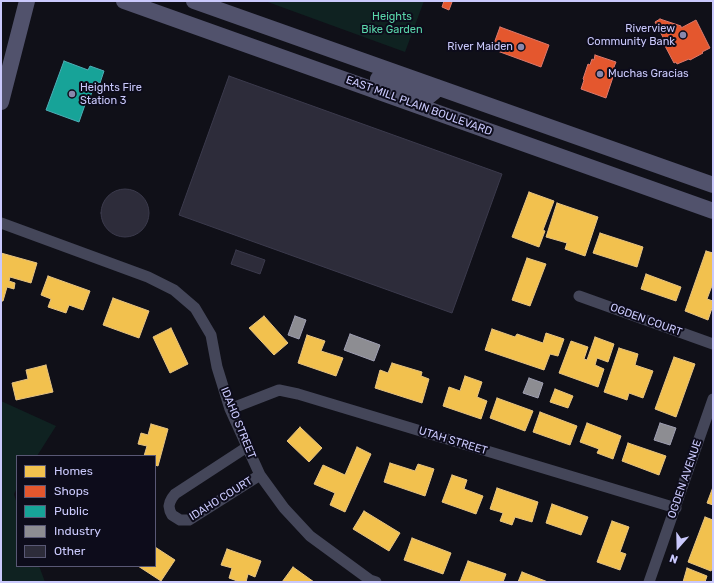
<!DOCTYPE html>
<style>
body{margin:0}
#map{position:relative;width:714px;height:583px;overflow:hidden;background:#101018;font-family:Rubik,sans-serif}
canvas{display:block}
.frame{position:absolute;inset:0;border:2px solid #cac9fc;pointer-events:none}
.legend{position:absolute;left:16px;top:455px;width:140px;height:112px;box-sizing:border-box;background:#0d0c1b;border:1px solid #595875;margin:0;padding:5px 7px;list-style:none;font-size:12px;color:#cac9fc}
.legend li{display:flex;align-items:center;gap:8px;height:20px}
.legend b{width:20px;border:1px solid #595875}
.north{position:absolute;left:658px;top:527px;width:40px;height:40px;-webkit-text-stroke:3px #0d0c1b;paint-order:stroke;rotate:200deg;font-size:11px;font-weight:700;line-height:16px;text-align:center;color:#cac9fc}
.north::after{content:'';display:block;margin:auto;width:14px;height:18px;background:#cac9fc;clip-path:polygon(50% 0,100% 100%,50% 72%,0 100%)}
</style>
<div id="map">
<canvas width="714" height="583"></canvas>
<div class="frame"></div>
<ul class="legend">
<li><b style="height:11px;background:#f2c14e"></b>Homes</li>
<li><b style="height:11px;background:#e4572e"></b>Shops</li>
<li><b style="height:11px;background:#17a398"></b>Public</li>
<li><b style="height:11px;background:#8d8d92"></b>Industry</li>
<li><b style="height:11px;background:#2d2c3a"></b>Other</li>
</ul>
<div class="north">N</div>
</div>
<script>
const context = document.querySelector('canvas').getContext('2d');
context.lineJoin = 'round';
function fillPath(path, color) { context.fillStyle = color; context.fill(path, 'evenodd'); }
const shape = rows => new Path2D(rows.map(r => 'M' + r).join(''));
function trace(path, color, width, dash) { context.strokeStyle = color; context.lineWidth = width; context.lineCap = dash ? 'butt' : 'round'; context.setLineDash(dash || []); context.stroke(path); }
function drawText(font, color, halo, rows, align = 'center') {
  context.font = font + ' Rubik,sans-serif'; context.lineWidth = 4; context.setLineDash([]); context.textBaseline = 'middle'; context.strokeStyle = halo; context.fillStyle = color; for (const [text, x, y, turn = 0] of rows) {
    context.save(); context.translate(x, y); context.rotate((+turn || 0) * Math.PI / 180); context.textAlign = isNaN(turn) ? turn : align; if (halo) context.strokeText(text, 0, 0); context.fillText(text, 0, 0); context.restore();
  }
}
const green = shape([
 [265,1,424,1,405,52],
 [1,401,56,426,37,456,17,456,17,488,14,494,17,504,17,566,39,566,45,582,1,582]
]);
const homes = shape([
 [529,192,554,201,543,230,545,231,539,247,512,237,529,192],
 [557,203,598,217,585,256,565,249,567,243,546,237,557,203],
 [600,233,643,247,637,267,593,253,600,233],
 [706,251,713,253,713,283,707,299,713,301,713,305,708,320,685,311,706,251],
 [1,253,37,263,31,283,10,277,9,281,15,283,14,289,7,287,3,301,1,301,1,253],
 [527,258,546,264,530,306,512,300,527,258],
 [646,274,681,287,676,301,641,289,646,274],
 [48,276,90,291,83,310,69,305,66,313,48,307,51,299,41,295,48,276],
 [113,298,149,311,139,338,103,325,113,298],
 [264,316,288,343,274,355,249,328,264,316],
 [171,328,188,364,170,373,153,337,171,328],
 [492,329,515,337,517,334,543,343,546,333,564,339,558,356,550,354,544,370,485,350,492,329],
 [307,335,325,341,321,351,343,358,336,376,298,363,307,335],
 [595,337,614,344,608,362,597,358,595,365,604,369,598,387,559,373,571,341,588,347,584,359,587,360,595,337],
 [619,348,638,354,635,365,653,371,643,398,629,393,627,400,604,392,619,348],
 [674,357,695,364,676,417,655,409,674,357],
 [392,363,422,372,421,376,429,379,422,403,375,388,380,370,388,373,392,363],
 [46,365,53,392,16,400,12,383,28,379,26,370,46,365],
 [465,376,482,382,477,397,487,401,481,419,443,406,449,387,460,391,465,376],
 [555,389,573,396,568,408,550,402,555,389],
 [497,398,533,411,525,431,490,418,497,398],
 [540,412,577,426,570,445,533,432,540,412],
 [587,423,621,436,613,459,597,453,599,449,580,442,587,423],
 [151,424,168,429,158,466,155,465,155,456,144,456,147,446,138,444,141,433,148,435,151,424],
 [300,427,322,448,309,462,287,441,300,427],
 [628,443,666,456,659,475,622,461,628,443],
 [357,447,371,454,345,512,330,505,335,493,314,484,323,465,345,475,357,447],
 [390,463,415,471,418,464,434,469,425,496,384,482,390,463],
 [452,475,467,480,464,489,483,496,476,514,442,502,452,475],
 [713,487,713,505,707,503,713,487],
 [497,488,538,502,532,522,515,517,512,525,500,521,503,513,490,509,497,488],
 [552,504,588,517,581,535,546,523,552,504],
 [364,511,400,533,389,551,353,529,364,511],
 [705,517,713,520,713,567,711,571,688,562,705,517],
 [612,521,629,527,620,552,626,554,620,570,597,562,612,521],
 [412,538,451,553,443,574,404,560,412,538],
 [155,547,175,560,161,581,138,566,155,566,155,547],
 [227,549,261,561,255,577,248,574,246,582,240,582,229,578,232,568,221,565,227,549],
 [468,561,506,574,503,582,460,582,468,561],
 [293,567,314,582,282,582,293,567],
 [687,568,707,576,705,582,683,582,687,568],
 [522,572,548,582,518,582,522,572]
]);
const shops = shape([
 [444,1,449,1,452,2,449,10,442,7,444,1],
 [660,19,681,26,681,28,696,20,710,48,702,52,703,53,690,60,689,59,677,64,676,62,674,63,664,44,666,43,655,22,660,19],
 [500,27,549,45,541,67,492,49,500,27],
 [595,55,616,62,614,67,616,68,606,98,581,89,584,80,583,79,588,64,590,65,592,59,594,60,595,55]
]);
const public = shape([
 [64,61,88,70,90,66,104,71,100,83,96,81,89,100,87,99,79,122,46,110,64,61]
]);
const industry = shape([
 [295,316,306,320,299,339,288,335,295,316],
 [350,334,380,345,374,361,344,350,350,334],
 [529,378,543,383,538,398,523,393,529,378],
 [660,423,676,428,670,445,654,440,660,423]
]);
const building = shape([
 [229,76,502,174,452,313,179,215,229,76],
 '101 213a24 24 0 1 1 48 0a24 24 0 1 1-48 0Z',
 [236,250,265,260,260,274,231,264,236,250]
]);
const street = shape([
 [1,223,148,277,174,290,195,308,211,335,217,367,230,409,260,475,284,508,310,536,370,580,376,582],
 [579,296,713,344],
 [230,409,279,390,298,394,676,508],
 [247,447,175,494,172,498,170,502,169,506,170,511,172,515,180,520,189,520,260,475],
 [649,582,713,399]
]);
const secondary = shape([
 [124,1,713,211],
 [194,1,713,185],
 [378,79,423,95,429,96,434,92,437,87],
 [1,102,27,1]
]);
const markers = [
 [683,35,4,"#8988ac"],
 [521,47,4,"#8988ac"],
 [600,74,4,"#8988ac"],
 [72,94,4,"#8988ac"]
];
const parkNames = [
 ["Heights",392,17],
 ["Bike Garden",392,30]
];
const poiNames = [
 ["Riverview",675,29],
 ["Community Bank",675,42],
 ["River Maiden",513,47],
 ["Muchas Gracias",608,74,"left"],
 ["Heights Fire",80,88,"left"],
 ["Station 3",80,101,"left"]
];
const streetNames = [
 ["EAST MILL PLAIN BOULEVARD",419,106,20],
 ["OGDEN COURT",646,320,20],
 ["IDAHO STREET",238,423,68],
 ["UTAH STREET",453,441,17],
 ["OGDEN AVENUE",685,479,-71],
 ["IDAHO COURT",221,499,-32]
];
fillPath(green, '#0f2221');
fillPath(homes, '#f2c14e');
trace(homes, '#e6c382', 1);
fillPath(shops, '#e4572e');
trace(shops, '#dc796c', 1);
fillPath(public, '#17a398');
trace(public, '#4daeb6', 1);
fillPath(industry, '#8d8d92');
trace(industry, '#9f9fb2', 1);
fillPath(building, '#2d2c3a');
trace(building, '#3b3a4c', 1);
trace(street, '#444659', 11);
trace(secondary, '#51526c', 16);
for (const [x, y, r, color] of markers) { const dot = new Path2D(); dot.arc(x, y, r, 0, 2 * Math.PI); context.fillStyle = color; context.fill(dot); trace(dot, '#0d0c1b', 1.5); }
drawText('11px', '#5ad7ab', '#0d0c1b', parkNames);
drawText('11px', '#cac9fc', '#0d0c1b', poiNames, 'right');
drawText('11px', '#cac9fc', '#0d0c1b', streetNames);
</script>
